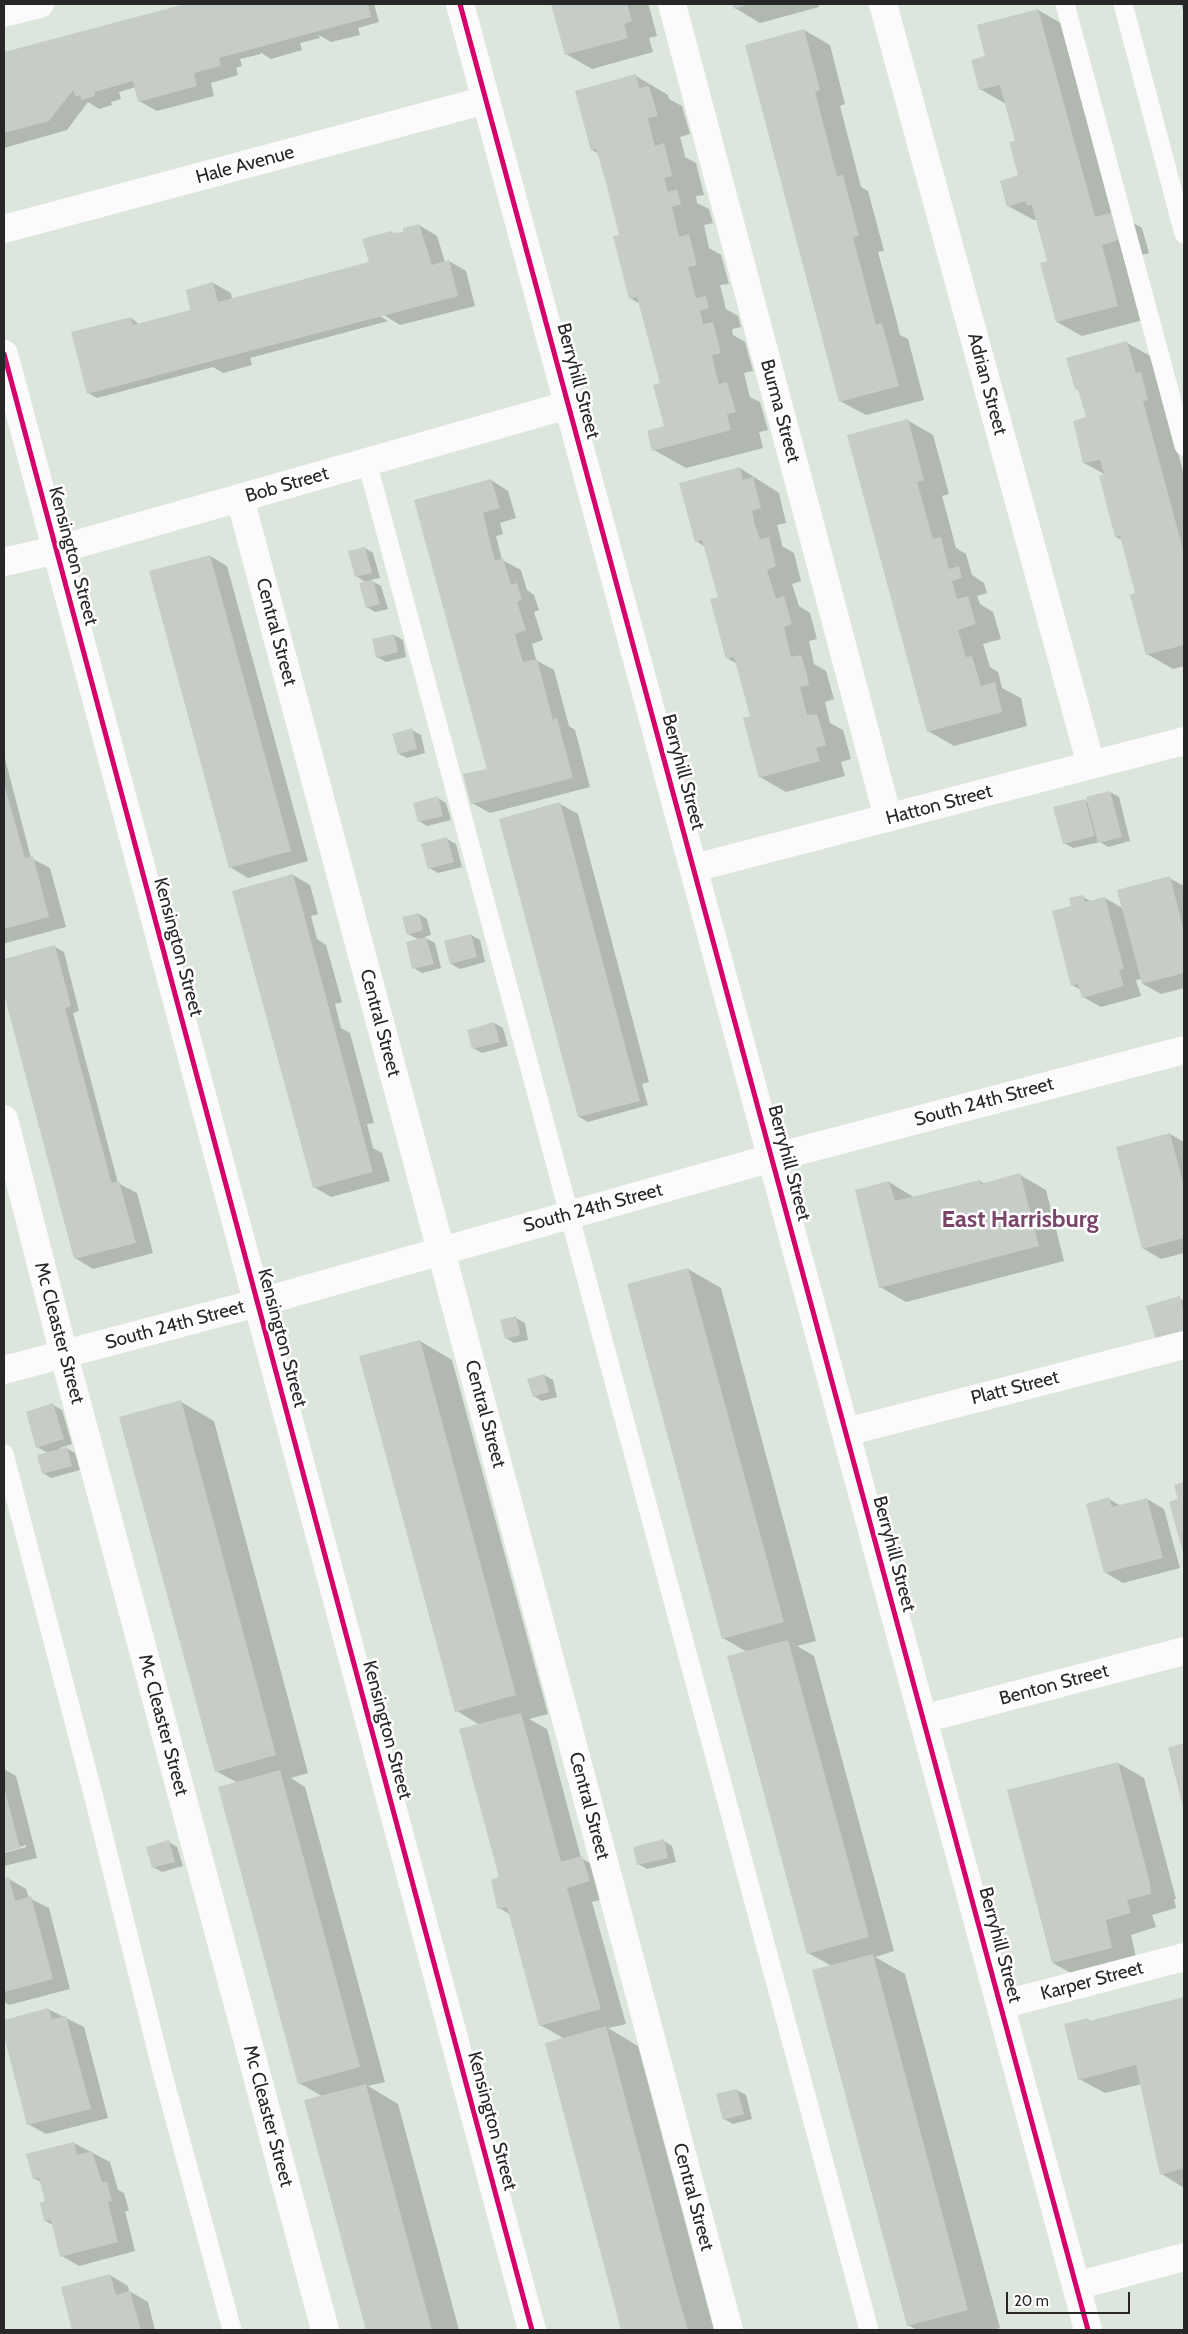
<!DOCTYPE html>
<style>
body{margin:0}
#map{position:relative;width:1188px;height:2334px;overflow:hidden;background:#dce6dc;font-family:Cabin,sans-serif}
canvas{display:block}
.frame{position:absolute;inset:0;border:5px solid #272727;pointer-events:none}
.scale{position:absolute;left:1006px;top:2292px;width:124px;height:22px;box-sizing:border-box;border:2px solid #272727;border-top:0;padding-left:6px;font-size:15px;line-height:18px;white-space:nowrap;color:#272727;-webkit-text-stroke:4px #fff;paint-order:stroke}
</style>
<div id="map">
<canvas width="1188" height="2334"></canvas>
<div class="frame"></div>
<div class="scale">20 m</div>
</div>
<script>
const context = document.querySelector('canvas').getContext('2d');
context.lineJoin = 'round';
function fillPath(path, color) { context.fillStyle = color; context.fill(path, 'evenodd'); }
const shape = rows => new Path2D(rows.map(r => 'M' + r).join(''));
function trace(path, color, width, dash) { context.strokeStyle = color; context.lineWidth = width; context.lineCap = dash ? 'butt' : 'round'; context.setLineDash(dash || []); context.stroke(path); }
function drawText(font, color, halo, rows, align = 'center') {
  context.font = font + ' Cabin,sans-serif'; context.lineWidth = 5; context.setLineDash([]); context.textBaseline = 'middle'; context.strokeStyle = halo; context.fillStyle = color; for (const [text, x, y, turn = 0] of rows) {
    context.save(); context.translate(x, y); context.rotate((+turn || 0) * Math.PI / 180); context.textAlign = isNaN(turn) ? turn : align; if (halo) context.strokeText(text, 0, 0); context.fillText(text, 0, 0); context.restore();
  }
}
const shadow = shape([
 [190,4,374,4,379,22,358,28,360,35,331,42,319,35,320,38,300,43,302,50,271,59,260,52,261,54,240,59,242,66,236,68,238,75,211,83,214,96,157,111,139,101,136,87,119,92,121,99,111,102,112,105,99,109,88,102,67,130,4,148,4,54],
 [552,4,645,4,649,6,657,36,649,38,653,52,592,69,566,54],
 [734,4,818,4,819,7,760,23,735,8],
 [1181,4,1184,4,1184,14],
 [1038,10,1064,25,1117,213,1142,228,1149,253,1127,259,1143,320,1082,336,1057,322,1049,262,1037,220,1034,220,1008,206,1019,176,1017,142,1006,104,980,89,987,57],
 [804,30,830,45,845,104,840,106,861,187,868,191,884,251,878,252,894,311,900,335,908,339,924,400,866,415,840,401],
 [636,76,668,95,669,99,682,106,690,134,680,137,684,152,685,157,696,163,704,195,696,196,697,203,709,209,713,223,704,225,709,248,721,255,729,284,720,285,726,309,738,316,741,327,732,329,733,335,745,342,753,371,744,373,748,390,750,397,760,402,768,430,759,432,763,448,686,468,654,450,666,427,661,384,640,304,630,298,621,236,599,154,592,150],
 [419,225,437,236,445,262,449,261,466,271,475,306,400,325,377,311,376,314,388,321,250,358,252,365,223,373,213,367,97,398,88,393,131,318,140,325,190,311,213,283,231,293,232,299,370,263,394,234,405,233],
 [1127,343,1152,357,1184,475,1184,666,1173,669,1147,654,1137,594,1122,540,1116,537,1106,475,1084,463,1087,418,1080,391,1076,389],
 [907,420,933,435,949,494,942,496,956,548,966,554,972,575,984,583,987,593,977,596,980,604,993,612,1001,639,983,644,990,667,998,672,1002,688,1021,698,1027,726,954,746,928,731],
 [740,468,779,493,786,523,777,525,781,540,782,546,794,553,801,581,792,584,799,606,810,613,817,639,809,641,814,664,826,671,834,699,825,702,830,723,843,730,851,759,841,762,845,776,786,792,760,777,752,717,737,664,727,658,720,598,705,547,696,541],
 [491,480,508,491,516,518,500,523,503,534,496,536,502,560,521,570,527,590,534,595,539,610,534,612,543,640,532,644,536,660,554,670,569,726,575,730,590,787,490,813,472,803,489,769,416,501],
 [365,548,373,553,380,578,370,580,381,586,388,609,375,612,367,607,367,583,356,576],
 [210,556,227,566,308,861,248,878,230,867],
 [394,635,403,640,406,657,386,662,377,657],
 [412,730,421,735,425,753,407,758,399,754],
 [4,755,31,858,50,868,66,927,6,943,4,942],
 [1110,792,1119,797,1130,841,1108,847,1100,842,1073,848,1064,843,1085,800,1089,803],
 [438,798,446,803,451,820,427,826,419,821],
 [560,804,578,814,649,1082,642,1084,648,1105,588,1122,579,1117],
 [447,839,456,844,462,867,438,873,429,868],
 [293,875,310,885,318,914,311,916,317,939,326,945,342,1002,335,1004,341,1028,350,1033,374,1123,367,1124,373,1148,382,1153,390,1181,331,1197,314,1187],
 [1169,878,1184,886,1184,988,1161,994,1143,984,1142,979,1136,980,1141,996,1101,1007,1083,997,1081,990,1072,985,1073,907,1083,897,1092,902,1105,898,1124,909],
 [419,914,427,919,431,935,424,937,435,943,441,968,422,973,414,968,419,940,408,934],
 [471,935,480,940,485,962,460,969,451,964],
 [55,947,64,952,79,1011,73,1013,118,1183,137,1193,153,1253,93,1269,75,1258,4,989,4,960],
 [494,1023,503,1028,508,1046,482,1053,473,1048],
 [1170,1134,1184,1142,1184,1253,1161,1259,1144,1249,1118,1147],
 [1020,1175,1046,1190,1064,1261,906,1302,880,1287,889,1182,915,1198,980,1181,985,1184],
 [688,1269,721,1288,816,1641,797,1646,814,1656,894,1951,875,1957,905,1974,1000,2328,992,2330,917,2330,908,2325,832,1966,808,1953,747,1652,723,1638],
 [1179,1298,1184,1301,1184,1339],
 [516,1318,525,1323,528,1340,514,1343,506,1338],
 [420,1341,452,1360,548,1714,529,1719,547,1729,581,1858,608,1873,615,1896,592,1902,626,2024,608,2028,638,2046,714,2330,622,2330,546,2044,565,2039,540,2025,511,1915,499,1908,501,1878,480,1725,457,1711],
 [544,1375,553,1380,557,1397,542,1401,534,1396],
 [181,1402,214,1421,308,1773,291,1778,305,1787,385,2082,368,2086,398,2104,459,2330,367,2330,305,2101,322,2096,299,2083,238,1783,216,1771],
 [53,1405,62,1410,72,1444,60,1448,60,1450,66,1448,75,1453,80,1470,51,1478,43,1473,48,1453,37,1447],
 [1184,1484,1184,1553,1170,1502,1179,1499,1176,1486],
 [1109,1499,1121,1506,1147,1499,1164,1509,1180,1568,1123,1583,1106,1573],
 [1184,1745,1184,1807,1169,1748],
 [1118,1763,1144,1778,1176,1899,1174,1899,1176,1908,1152,1915,1156,1927,1131,1935,1137,1962,1078,1977,1053,1963],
 [4,1769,16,1776,37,1858,4,1866,4,1853,26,1847,26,1845,4,1851],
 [664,1841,672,1846,676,1862,647,1869,638,1864],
 [169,1842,177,1847,183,1866,162,1872,153,1867],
 [9,1879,26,1889,29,1898,49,1908,70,1989,9,2005,4,2002,4,1880],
 [1184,1998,1184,2188,1162,2174,1142,2084,1105,2093,1079,2079,1087,2019,1092,2022],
 [48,2009,84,2027,108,2118,46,2134,28,2124,4,2031,4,2021],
 [737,2090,746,2095,752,2119,733,2124,724,2119],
 [74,2143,110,2162,118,2190,124,2193,129,2211,125,2211,135,2251,79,2266,62,2256,53,2225,45,2221,47,2202,42,2183,34,2178],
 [110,2275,128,2286,129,2291,148,2302,155,2330,73,2330,62,2288]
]);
const building = shape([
 [185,4,368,4,371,17,219,58,221,66,194,73,197,86,138,102,133,81,94,92,95,96,81,100,80,95,76,97,73,90,49,121,4,133,4,52],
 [551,4,627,4,632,21,624,24,628,38,565,55],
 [732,4,750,4,734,9],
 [1038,9,1095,217,1117,211,1124,238,1102,245,1118,306,1056,322,1040,263,1047,261,1032,205,1027,206,1025,201,1007,207,1000,181,1018,175,1009,142,1015,141,1000,85,979,90,971,60,985,56,977,25],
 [804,29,820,90,815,92,837,176,843,175,859,236,853,237,876,325,882,323,899,386,839,402,745,45],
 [636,74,639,88,649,86,658,116,648,118,651,132,655,146,664,143,672,176,664,178,668,192,677,189,681,204,672,207,679,237,689,234,697,265,688,267,696,298,706,296,709,308,700,311,703,324,713,322,721,353,712,355,715,369,719,384,727,382,736,412,727,414,731,430,652,451,647,431,664,426,653,385,660,383,637,297,629,299,613,236,619,235,605,179,596,149,591,151,575,91],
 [419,224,432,265,449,260,458,296,87,394,71,332,131,317,133,325,190,310,186,290,213,282,218,302,369,262,362,239,391,231,393,233,403,232,403,228],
 [1127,341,1136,373,1141,372,1148,400,1143,401,1184,553,1184,645,1146,655,1130,595,1135,593,1120,536,1115,537,1099,476,1104,474,1100,460,1083,463,1073,421,1086,417,1078,389,1075,389,1066,358],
 [908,419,924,480,917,482,933,539,941,537,949,569,959,566,962,578,952,581,957,599,968,596,976,624,958,630,966,657,972,656,981,686,995,682,1002,712,927,732,847,435],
 [740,467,743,480,753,477,761,508,752,511,755,525,760,539,769,537,776,566,767,570,776,599,784,596,792,624,784,627,791,657,801,655,806,671,809,685,800,687,807,715,817,714,826,745,816,748,820,761,759,778,743,718,750,716,734,657,726,659,710,599,718,597,702,540,695,542,679,483],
 [491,479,500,508,483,513,495,561,503,558,511,585,517,583,522,600,517,602,526,630,515,634,518,646,523,662,537,659,553,720,557,718,573,778,471,804,463,774,487,769,414,500],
 [365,547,372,573,355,577,348,551],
 [210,555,291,851,229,868,149,571],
 [373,580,380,604,366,608,359,583],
 [394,634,398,652,376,658,372,639],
 [412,728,417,749,398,754,392,734],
 [4,783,25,858,33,856,49,917,4,929],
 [1110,791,1122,837,1098,843,1086,797],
 [438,796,443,816,418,822,413,803],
 [1085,799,1095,836,1063,844,1053,807],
 [560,802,640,1101,578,1117,499,819],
 [447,837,454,862,428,869,421,844],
 [293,874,373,1172,313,1188,232,891],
 [1170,876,1184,932,1184,973,1142,984,1117,890],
 [1083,895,1085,902,1105,897,1124,969,1119,970,1124,986,1082,998,1078,984,1071,986,1052,911,1071,906,1069,898],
 [419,913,423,930,407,935,402,917],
 [471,934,477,957,450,964,444,941],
 [426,937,434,964,412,969,406,942],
 [55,945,71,1006,65,1008,111,1181,112,1183,119,1181,136,1243,74,1259,4,994,4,959],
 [494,1022,500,1042,472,1049,467,1030],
 [1170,1133,1184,1187,1184,1238,1142,1249,1116,1147],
 [1020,1173,1039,1246,879,1288,855,1190,889,1181,895,1201,980,1180,981,1184],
 [688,1268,784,1622,722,1639,627,1284],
 [1180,1296,1184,1314,1184,1332,1156,1340,1146,1306],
 [516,1316,520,1335,505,1339,500,1320],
 [420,1340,516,1695,455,1712,359,1356],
 [544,1374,549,1392,533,1397,527,1379],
 [181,1400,276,1755,215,1772,119,1417],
 [53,1403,64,1439,36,1448,26,1412],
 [67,1447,72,1466,42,1474,37,1455],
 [1184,1482,1184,1556,1169,1502,1178,1499,1174,1485],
 [1109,1497,1112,1507,1147,1498,1163,1558,1104,1573,1086,1504],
 [788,1640,869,1937,807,1954,727,1656],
 [521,1713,561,1862,582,1856,590,1881,567,1888,601,2009,539,2026,507,1907,498,1909,497,1908,491,1880,499,1877,459,1729],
 [1184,1743,1184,1810,1168,1748],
 [1118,1762,1150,1883,1151,1894,1127,1900,1131,1913,1106,1920,1112,1948,1052,1963,1007,1790],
 [280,1770,360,2067,298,2084,218,1787],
 [4,1787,20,1848,4,1852],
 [664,1839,668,1858,637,1865,633,1847],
 [169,1840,175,1862,152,1868,146,1847],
 [9,1877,15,1901,31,1896,53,1979,4,1992,4,1879],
 [873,1954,968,2310,907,2326,812,1970],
 [1184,1997,1184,2168,1160,2175,1136,2065,1078,2080,1064,2024,1088,2018,1089,2021],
 [48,2008,52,2019,66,2016,91,2109,27,2125,4,2036,4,2020],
 [606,2026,677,2293,688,2330,621,2330,600,2250,545,2043],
 [366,2084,382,2145,432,2330,366,2330,344,2249,304,2100],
 [737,2089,744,2114,723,2120,716,2094],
 [74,2142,77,2155,92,2151,102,2182,107,2182,112,2201,108,2202,118,2242,60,2257,51,2220,44,2221,40,2203,45,2201,39,2178,33,2179,26,2154],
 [110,2274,116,2295,130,2291,141,2330,72,2330,61,2287]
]);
const service = shape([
 [1065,4,1184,446],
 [1123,4,1184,234],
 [367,462,869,2330],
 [4,1454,93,1794,163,2075,232,2330]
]);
const minor = shape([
 [460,4,1088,2330],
 [672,4,888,818],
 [883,4,1091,765],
 [4,13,40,4],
 [4,229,486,100],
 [4,354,532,2330],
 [240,498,729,2330],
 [4,562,56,550,568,405],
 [694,868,1184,741],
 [4,1119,64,1355,325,2330],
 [4,1370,257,1303,772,1158,1184,1050],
 [846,1432,1184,1345],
 [923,1719,1184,1651],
 [1001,2005,1184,1957],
 [1076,2286,1184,2257]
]);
const cycleway = shape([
 [460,4,1088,2330],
 [4,354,532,2330]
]);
const streetNames = [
 ["Hale Avenue",245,165,-15],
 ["Berryhill Street",578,381,75],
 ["Adrian Street",987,384,75],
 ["Burma Street",780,411,75],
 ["Bob Street",287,485,-16],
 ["Kensington Street",73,556,75],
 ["Central Street",276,632,75],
 ["Berryhill Street",683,772,75],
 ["Hatton Street",939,805,-15],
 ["Kensington Street",178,947,75],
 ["Central Street",380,1023,75],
 ["South 24th Street",984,1102,-15],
 ["Berryhill Street",789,1163,75],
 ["South 24th Street",593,1208,-15],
 ["South 24th Street",175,1325,-15],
 ["Mc Cleaster Street",59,1333,75],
 ["Kensington Street",282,1338,75],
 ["Platt Street",1015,1388,-14],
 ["Central Street",485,1414,75],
 ["Berryhill Street",894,1554,75],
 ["Benton Street",1054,1685,-15],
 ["Mc Cleaster Street",163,1725,75],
 ["Kensington Street",387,1730,75],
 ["Central Street",589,1806,75],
 ["Berryhill Street",1000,1945,75],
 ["Karper Street",1092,1981,-15],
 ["Mc Cleaster Street",268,2116,75],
 ["Kensington Street",492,2121,75],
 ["Central Street",693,2197,75]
];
const districtNames = [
 ["East Harrisburg",1020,1220]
];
fillPath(shadow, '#0003');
fillPath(building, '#c6ccc6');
trace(service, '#fafbfa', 19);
trace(minor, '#fafbfa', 28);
trace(cycleway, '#d6006c', 5);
drawText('19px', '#272727', '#fff', streetNames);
drawText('bold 24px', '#79466a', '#fff', districtNames);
</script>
